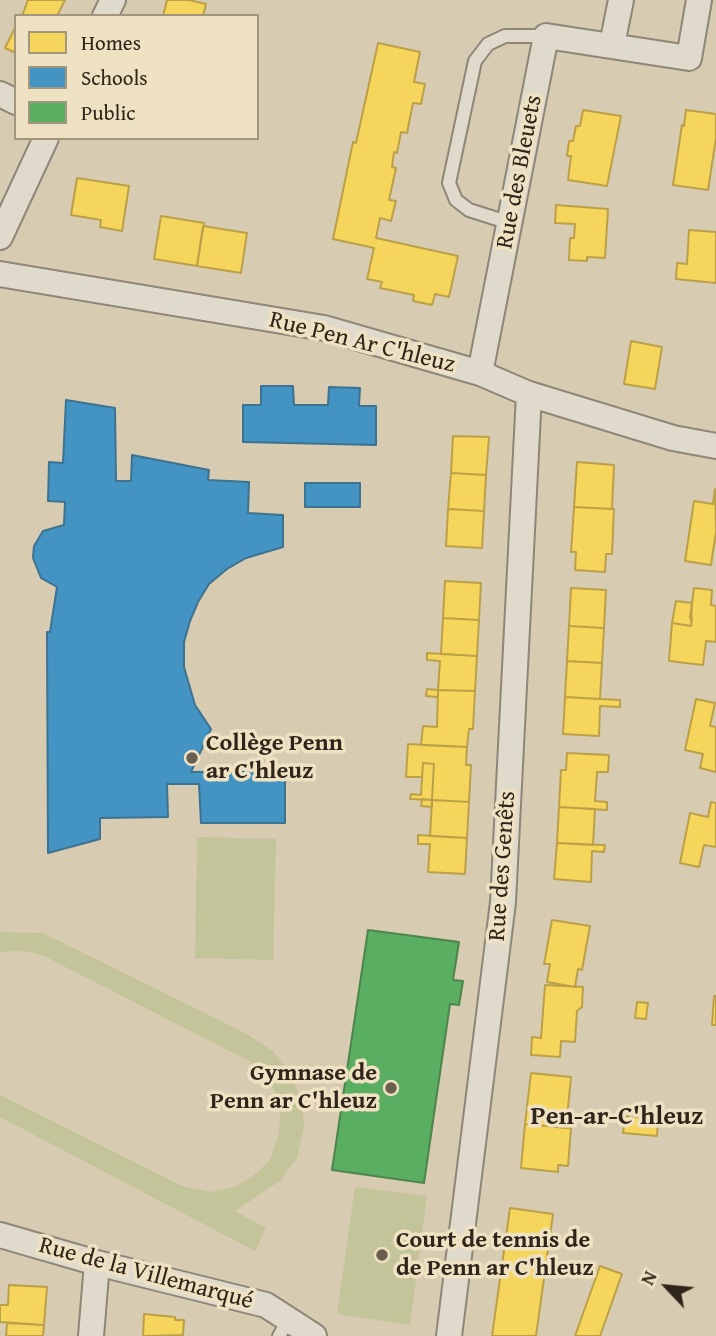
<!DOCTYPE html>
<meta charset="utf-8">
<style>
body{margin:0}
#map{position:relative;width:716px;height:1336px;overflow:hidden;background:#d7ccb1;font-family:"Gentium Book Plus",serif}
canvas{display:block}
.legend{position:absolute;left:14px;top:14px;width:245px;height:126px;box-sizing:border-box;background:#efe2c3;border:2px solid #a3967f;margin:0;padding:9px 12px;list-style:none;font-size:21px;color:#30251a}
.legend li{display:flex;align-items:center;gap:14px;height:35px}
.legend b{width:35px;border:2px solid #a3967f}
.north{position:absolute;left:632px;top:1252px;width:70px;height:70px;-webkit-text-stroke:5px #efe2c3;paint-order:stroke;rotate:296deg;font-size:19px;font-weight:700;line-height:28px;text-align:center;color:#30251a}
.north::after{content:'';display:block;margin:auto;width:24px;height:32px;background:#30251a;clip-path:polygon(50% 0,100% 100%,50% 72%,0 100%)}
</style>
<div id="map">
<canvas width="716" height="1336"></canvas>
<ul class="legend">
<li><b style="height:19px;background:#f6d55c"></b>Homes</li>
<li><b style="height:19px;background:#4393c3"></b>Schools</li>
<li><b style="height:19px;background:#5aae61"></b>Public</li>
</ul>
<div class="north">N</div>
</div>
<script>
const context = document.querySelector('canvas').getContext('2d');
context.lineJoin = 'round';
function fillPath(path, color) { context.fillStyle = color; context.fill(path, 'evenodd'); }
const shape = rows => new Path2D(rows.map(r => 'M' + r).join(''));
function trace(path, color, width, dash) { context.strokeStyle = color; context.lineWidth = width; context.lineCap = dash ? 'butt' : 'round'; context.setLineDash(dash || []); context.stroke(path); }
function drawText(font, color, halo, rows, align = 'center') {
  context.font = font + ' "Gentium Book Plus",serif'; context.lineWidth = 7; context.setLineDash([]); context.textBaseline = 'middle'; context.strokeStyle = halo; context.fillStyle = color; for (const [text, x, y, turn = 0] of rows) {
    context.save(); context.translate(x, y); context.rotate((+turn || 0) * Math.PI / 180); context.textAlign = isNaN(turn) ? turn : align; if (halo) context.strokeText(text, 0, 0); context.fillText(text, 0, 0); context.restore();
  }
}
const green = shape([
 [197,837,276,839,273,960,195,958],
 [0,932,43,933,245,1033,273,1051,291,1075,302,1103,304,1127,297,1158,281,1180,235,1211,266,1228,255,1251,0,1117,0,1095,182,1186,210,1192,234,1187,252,1177,270,1160,279,1133,281,1104,268,1079,251,1062,44,956,25,951,0,952],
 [355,1187,427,1196,410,1325,337,1314]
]);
const homes = shape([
 [28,0,65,0,57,16,22,16,28,0],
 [167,0,189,0,206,4,203,16,163,16,167,0],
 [16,26,16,53,5,48,16,26],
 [378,43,420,52,414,82,425,84,421,104,413,103,407,133,401,132,397,153,394,152,392,167,396,168,389,200,396,201,391,221,380,218,376,238,458,256,449,297,435,294,432,305,413,301,414,295,380,288,382,282,367,279,374,248,333,239,353,142,356,143,378,43],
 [583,110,621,116,607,186,568,180,571,156,567,156,569,141,573,141,576,126,580,126,583,110],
 [686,110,716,114,716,138,708,190,673,185,682,125,684,126,686,110],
 [77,178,129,186,122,231,100,227,101,220,71,215,77,178],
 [556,205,608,209,605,258,587,257,587,261,569,260,570,238,574,238,575,224,555,223,556,205],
 [161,216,204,223,197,266,154,259,161,216],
 [203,226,247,233,241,273,197,266,203,226],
 [689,230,716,232,716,283,676,279,677,263,687,264,689,230],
 [631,341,662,347,655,389,624,384,631,341],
 [453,436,489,437,486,475,451,473,453,436],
 [577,462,614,465,612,509,574,507,577,462],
 [451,473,486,475,484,511,448,509,451,473],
 [715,489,716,532,711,565,685,561,694,501,713,504,715,489],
 [574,507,614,509,612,554,606,554,605,572,575,570,576,552,571,552,574,507],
 [448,509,484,511,482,548,446,546,448,509],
 [445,581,481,583,479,620,443,618,445,581],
 [571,588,606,590,604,628,569,626,571,588],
 [694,588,712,590,711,605,716,606,716,642,706,641,703,665,669,661,672,623,691,626,692,618,690,618,694,588],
 [676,601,692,603,691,626,672,623,676,601],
 [443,618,479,620,477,656,441,654,443,618],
 [569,626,604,628,602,663,567,661,569,626],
 [427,653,477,656,475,691,438,690,440,661,427,660,427,653],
 [567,661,602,663,600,699,565,697,567,661],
 [427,689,438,690,438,697,426,696,427,689],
 [438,690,475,691,473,729,469,729,467,747,421,745,423,726,437,727,438,690],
 [565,697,620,700,620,707,600,706,599,736,563,734,565,697],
 [696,699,715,703,710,726,716,727,716,772,700,768,703,754,685,750,696,699],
 [408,744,467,747,466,765,471,765,469,802,432,800,434,764,423,763,422,777,406,777,408,744],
 [567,753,609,755,608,772,597,772,595,801,607,802,607,810,559,807,561,770,566,770,567,753],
 [423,763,434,764,432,800,410,799,411,794,421,795,423,763],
 [422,799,432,800,432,807,421,806,422,799],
 [432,800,469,802,467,838,430,836,432,800],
 [711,802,716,803,716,847,704,845,699,867,680,863,690,813,708,817,711,802],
 [559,807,595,809,593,845,557,843,559,807],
 [418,835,467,838,465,874,428,872,430,844,418,844,418,835],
 [557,843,605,845,604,852,592,851,591,882,554,879,557,843],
 [552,920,590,926,582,970,578,969,575,987,547,982,550,964,544,964,552,920],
 [545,985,583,987,582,1007,577,1011,575,1042,561,1041,560,1057,531,1055,532,1037,541,1038,545,985],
 [714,996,716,996,716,1025,712,1025,714,996],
 [637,1002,648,1003,646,1019,635,1018,637,1002],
 [531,1073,571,1077,566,1128,525,1124,531,1073],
 [625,1116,658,1119,657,1136,623,1133,625,1116],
 [525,1124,571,1128,568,1166,558,1165,558,1172,521,1168,525,1124],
 [510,1208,553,1214,536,1336,492,1336,510,1208],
 [600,1266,622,1274,600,1336,575,1336,600,1266],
 [9,1285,47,1287,44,1325,0,1322,0,1305,8,1305,9,1285],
 [144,1314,175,1317,175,1320,184,1320,183,1335,143,1336,144,1314],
 [7,1323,44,1325,43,1336,6,1336,7,1323]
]);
const schools = shape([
 [261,386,293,386,294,405,328,405,329,387,360,388,359,406,376,406,376,445,243,442,243,405,261,405,261,386],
 [66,400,115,408,116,481,131,481,132,455,209,470,208,480,249,482,248,513,283,515,283,547,246,558,227,569,209,584,198,602,190,621,184,642,184,667,195,705,211,729,191,772,285,771,285,823,201,823,199,784,167,784,168,817,100,818,100,839,48,853,47,632,50,632,57,587,41,578,33,558,34,546,43,531,64,525,65,502,48,501,49,462,63,463,66,400],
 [305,483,360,483,360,507,305,507,305,483]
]);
const public = shape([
 [368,930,459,942,453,980,463,981,459,1005,450,1004,424,1183,332,1170,368,930]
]);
const lane = shape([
 [510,223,469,210,456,200,449,183,475,61,488,44,505,36,546,36],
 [279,1336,289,1319]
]);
const street = shape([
 [105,16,113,0],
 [612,45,621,0],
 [0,94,16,102],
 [0,237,46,138],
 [0,274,324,328,480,373,529,394,673,438,716,446],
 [480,373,546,36,689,58,699,0],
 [0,1235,97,1263,266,1305,314,1336],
 [91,1336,97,1263],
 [449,1336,503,902,529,394]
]);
const markers = [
 [192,758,7,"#6a5f4f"],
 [391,1088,7,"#6a5f4f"],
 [382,1255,7,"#6a5f4f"]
];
const streetNames = [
 ["Rue des Bleuets",520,172,-79],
 ["Rue Pen Ar C'hleuz",362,343,14],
 ["Rue des Genêts",503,866,-86],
 ["Rue de la Villemarqué",146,1274,15]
];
const poiNames = [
 ["Collège Penn",206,744],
 ["ar C'hleuz",206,772],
 ["Gymnase de",377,1074,"right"],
 ["Penn ar C'hleuz",377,1102,"right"],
 ["Court de tennis de",396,1241],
 ["de Penn ar C'hleuz",396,1269]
];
const neighbourhoodNames = [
 ["Pen-ar-C'hleuz",617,1117]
];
fillPath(green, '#c3c49a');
fillPath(homes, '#f6d55c');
trace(homes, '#bba048', 2);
fillPath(schools, '#4393c3');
trace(schools, '#3d7290', 2);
fillPath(public, '#5aae61');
trace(public, '#4d854c', 2);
trace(lane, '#8e8777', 16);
trace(street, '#8e8777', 28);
trace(lane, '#e0dacc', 12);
trace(street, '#e0dacc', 24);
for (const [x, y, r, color] of markers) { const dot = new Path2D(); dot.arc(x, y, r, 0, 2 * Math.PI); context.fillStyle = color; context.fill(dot); trace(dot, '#efe2c3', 2.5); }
drawText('24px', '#30251a', '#efe2c3', streetNames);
drawText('bold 24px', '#30251a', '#efe2c3', poiNames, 'left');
drawText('bold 26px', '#30251a', '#efe2c3', neighbourhoodNames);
</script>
